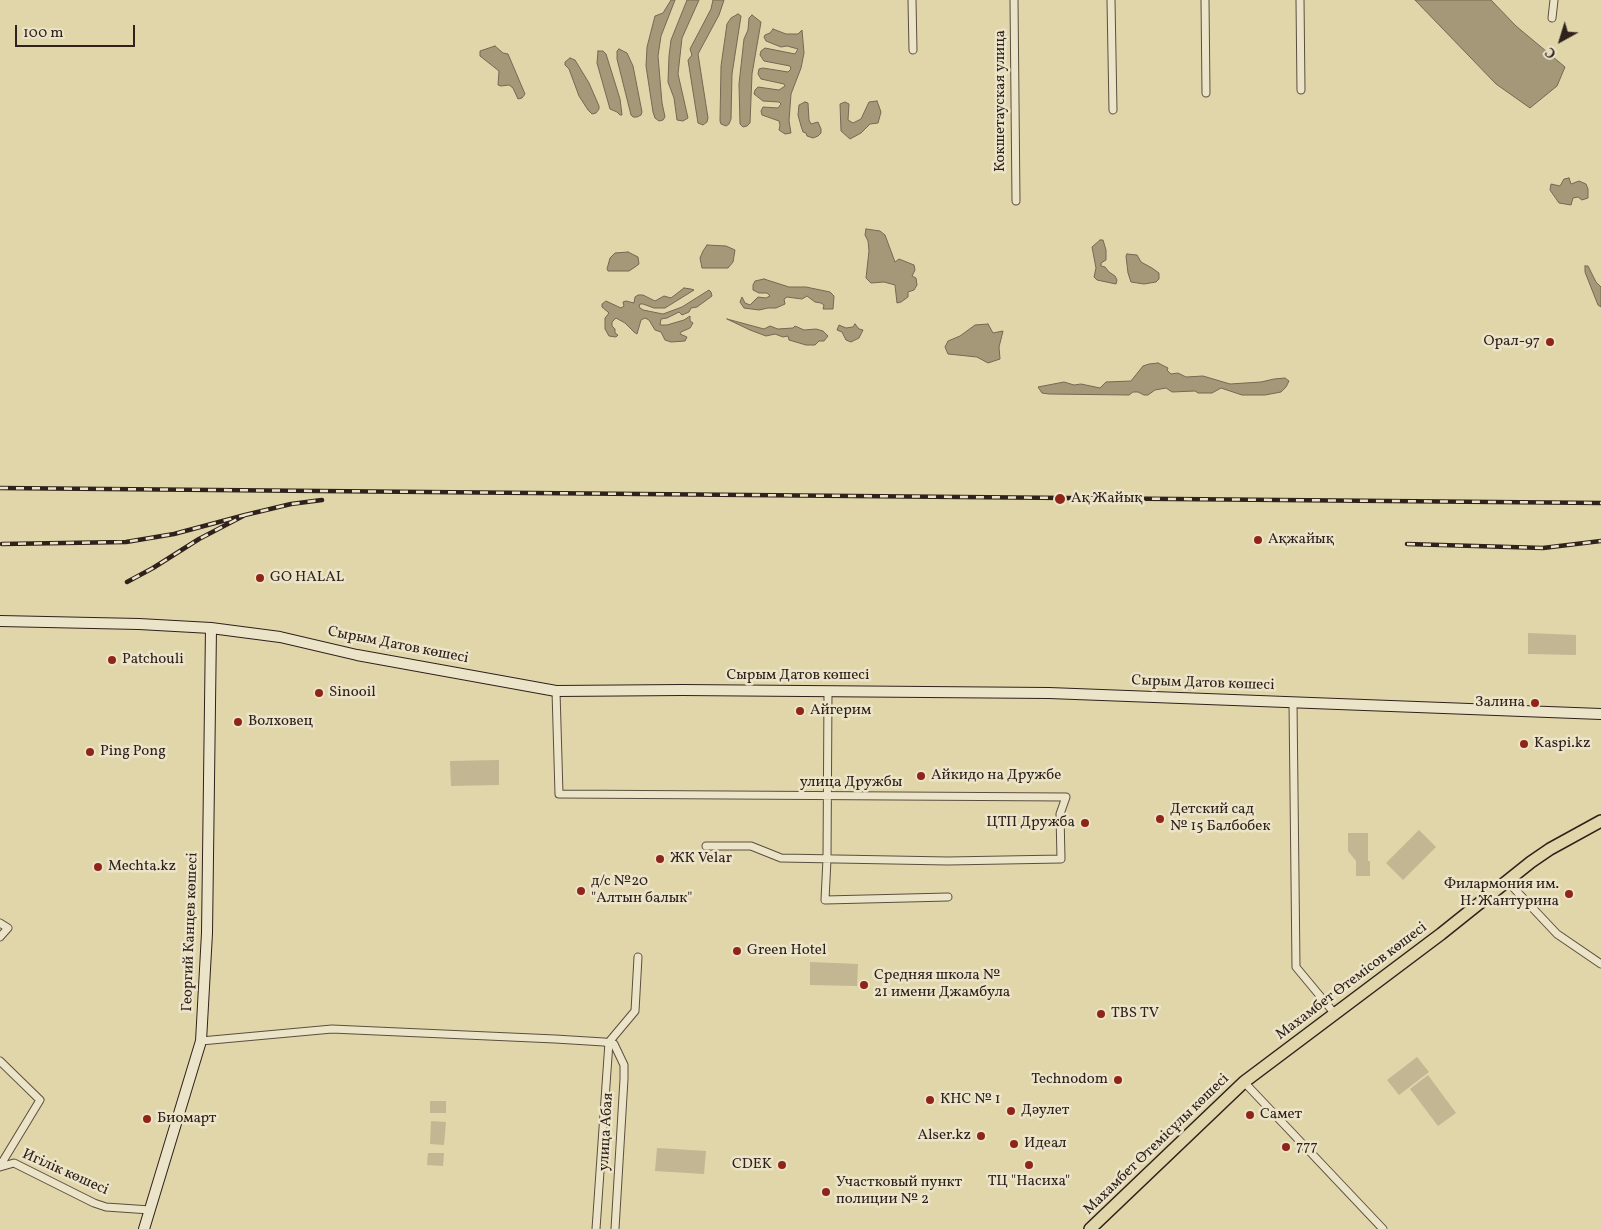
<!DOCTYPE html>
<meta charset="utf-8">
<style>
body{margin:0}
#map{position:relative;width:1601px;height:1229px;overflow:hidden;background:#e1d5aa;font-family:Vollkorn,serif}
canvas{display:block}
.north{position:absolute;left:1536px;top:15px;width:50px;height:50px;-webkit-text-stroke:4px #ece4c8;paint-order:stroke;rotate:219deg;font-size:14px;font-weight:700;line-height:20px;text-align:center;color:#2f211b}
.north::after{content:'';display:block;margin:auto;width:18px;height:22px;background:#2f211b;clip-path:polygon(50% 0,100% 100%,50% 72%,0 100%)}
.scale{position:absolute;left:15px;top:25px;width:120px;height:22px;box-sizing:border-box;border:2px solid #2f211b;border-top:0;padding-left:6px;font-size:15px;line-height:18px;white-space:nowrap;color:#2f211b;-webkit-text-stroke:4px #ece4c8;paint-order:stroke}
</style>
<div id="map">
<canvas width="1601" height="1229"></canvas>
<div class="north">С</div>
<div class="scale">100 m</div>
</div>
<script>
const context = document.querySelector('canvas').getContext('2d');
context.lineJoin = 'round';
function fillPath(path, color) { context.fillStyle = color; context.fill(path, 'evenodd'); }
const shape = rows => new Path2D(rows.map(r => 'M' + r).join(''));
function trace(path, color, width, dash) { context.strokeStyle = color; context.lineWidth = width; context.lineCap = dash ? 'butt' : 'round'; context.setLineDash(dash || []); context.stroke(path); }
function drawText(font, color, halo, rows, align = 'center') {
  context.font = font + ' Vollkorn,serif'; context.lineWidth = 5; context.setLineDash([]); context.textBaseline = 'middle'; context.strokeStyle = halo; context.fillStyle = color; for (const [text, x, y, turn = 0] of rows) {
    context.save(); context.translate(x, y); context.rotate((+turn || 0) * Math.PI / 180); context.textAlign = isNaN(turn) ? turn : align; if (halo) context.strokeText(text, 0, 0); context.fillText(text, 0, 0); context.restore();
  }
}
const green = shape([
 [1528,633,1576,635,1576,655,1528,654],
 [499,760,499,785,451,786,450,761],
 [1419,830,1436,847,1403,880,1386,863],
 [1348,833,1368,833,1368,861,1370,861,1370,876,1356,876,1356,861,1348,851],
 [810,962,858,964,857,986,810,985],
 [1417,1057,1429,1072,1399,1095,1387,1080],
 [1428,1075,1456,1113,1438,1126,1410,1089],
 [430,1101,446,1101,446,1113,430,1113],
 [431,1121,446,1122,444,1145,430,1144],
 [657,1148,706,1151,704,1174,655,1171],
 [428,1153,444,1153,443,1166,427,1165]
]);
const water = shape([
 [671,0,675,0,661,36,658,56,662,103,665,117,663,120,659,121,655,118,653,112,646,66,647,47,655,16,663,13,671,0],
 [687,0,699,0,682,38,678,74,688,118,683,121,677,120,674,98,668,82,669,56,671,40,687,0],
 [713,0,724,0,719,15,698,54,708,118,707,122,703,125,698,123,688,60,692,55,690,49,711,9,713,0],
 [1415,0,1491,0,1516,26,1565,67,1557,86,1530,108,1496,84,1415,0],
 [738,14,741,16,732,74,731,119,729,124,726,126,721,124,720,121,721,66,727,24,731,18,738,14],
 [752,15,761,22,752,74,750,123,747,126,743,127,740,124,739,84,744,39,748,30,749,18,752,15],
 [773,29,786,34,798,34,802,30,804,53,801,68,791,94,789,121,791,133,785,134,779,130,780,125,779,121,762,115,761,111,763,107,778,108,781,104,779,102,763,101,754,94,755,90,758,87,779,90,785,86,784,84,761,79,758,74,759,69,763,68,788,72,791,69,790,66,764,61,760,55,761,51,765,48,795,54,798,49,787,46,781,47,766,41,764,37,765,35,770,33,773,29],
 [495,46,503,53,508,54,525,94,522,98,518,99,513,88,509,85,501,86,498,85,499,71,480,56,480,51,495,46],
 [619,49,627,53,633,66,642,112,641,115,637,117,633,117,631,115,617,59,617,51,619,49],
 [598,51,603,51,606,54,620,99,622,115,620,115,617,112,610,109,597,63,598,51],
 [570,58,575,60,589,83,599,106,599,109,596,113,592,114,588,110,579,96,569,69,565,65,565,62,570,58],
 [877,101,881,112,878,123,870,124,861,133,850,139,841,131,840,104,845,102,849,104,848,120,853,123,861,119,869,102,877,101],
 [805,102,808,103,809,120,811,124,818,122,821,129,821,133,818,136,813,138,807,136,806,133,803,132,801,126,798,115,799,105,805,102],
 [1569,178,1571,184,1579,181,1586,184,1588,189,1588,198,1582,200,1578,197,1573,198,1571,205,1559,203,1550,190,1551,184,1560,186,1564,179,1569,178],
 [866,229,880,231,885,235,895,262,899,259,914,265,915,270,912,276,916,278,917,285,914,290,908,292,908,297,901,302,897,303,895,285,884,282,871,283,866,278,869,251,868,241,865,235,866,229],
 [1100,240,1103,240,1106,250,1106,260,1101,263,1101,266,1105,267,1109,272,1115,276,1117,280,1116,284,1097,280,1094,277,1096,268,1092,247,1100,240],
 [707,245,726,246,735,250,733,262,728,268,702,268,700,258,703,251,707,245],
 [628,252,638,257,639,264,635,267,629,271,608,271,607,269,610,258,615,253,628,252],
 [1127,254,1137,255,1141,262,1152,268,1159,273,1159,279,1156,282,1144,284,1131,282,1128,273,1126,256,1127,254],
 [1585,266,1588,266,1596,282,1601,287,1601,307,1598,305,1585,272,1585,266],
 [764,279,789,287,806,287,830,292,834,296,833,309,823,309,824,305,821,303,815,302,807,296,802,299,787,297,784,299,785,304,776,308,768,308,759,310,744,308,740,302,742,297,745,303,750,305,758,297,766,298,770,296,767,293,759,293,753,290,753,285,755,281,764,279],
 [684,288,691,289,694,290,665,308,654,308,643,304,640,304,639,307,643,310,663,314,682,307,709,290,711,292,712,296,697,307,691,308,689,312,682,315,679,312,667,318,661,319,660,325,667,325,684,320,690,316,690,321,693,323,690,328,681,332,680,334,687,337,685,341,671,342,665,340,661,332,655,330,649,320,645,318,641,320,637,334,634,332,625,323,616,318,612,322,612,326,615,329,615,333,618,335,616,337,609,336,605,329,605,318,609,313,602,307,602,304,606,301,621,308,624,306,623,302,626,301,634,303,635,297,638,295,643,295,655,301,664,296,671,298,684,288],
 [727,319,764,329,770,326,778,329,793,328,795,326,804,330,816,329,823,331,828,336,824,341,819,341,815,345,806,345,789,340,788,336,783,337,775,334,766,336,750,330,727,319],
 [855,324,859,329,863,330,859,338,851,342,846,340,842,332,837,330,839,325,846,328,853,327,855,324],
 [988,324,993,333,1003,331,999,347,1000,359,988,363,977,357,948,354,945,347,948,341,960,336,975,325,988,324],
 [1158,363,1168,368,1167,370,1171,374,1178,373,1186,377,1203,376,1230,384,1261,382,1274,379,1285,378,1289,381,1286,387,1281,392,1265,395,1242,395,1221,388,1212,393,1198,393,1195,391,1172,392,1166,388,1155,390,1148,395,1144,395,1138,392,1133,392,1129,395,1049,394,1042,393,1038,387,1064,382,1074,385,1081,384,1100,388,1106,382,1131,381,1143,366,1149,364,1158,363]
]);
const minor = shape([
 [912,0,913,50],
 [1014,0,1016,201],
 [1111,0,1113,110],
 [1205,0,1206,93],
 [1300,0,1301,90],
 [1552,18,1554,0],
 [556,691,559,794,1066,797,1060,814,1061,859,948,861,781,858,751,846,706,846],
 [828,692,827,859,825,900,948,897],
 [1293,702,1296,967,1335,1014],
 [1508,882,1557,934,1601,964],
 [0,923,8,928,0,937],
 [201,1041,332,1029,555,1039,604,1042,614,1044,624,1065,624,1079,615,1229],
 [0,1061,40,1100,0,1166],
 [1244,1082,1383,1229],
 [0,1167,14,1163,94,1203,106,1207,150,1210],
 [596,1229,609,1042,635,1011,638,957]
]);
const secondary = shape([
 [0,621,139,624,211,628,280,637,357,655,556,691,682,690,1049,693,1601,714],
 [144,1229,201,1041,207,933,211,628]
]);
const primary = shape([
 [1090,1229,1244,1082,1441,934,1531,862,1550,849,1601,821]
]);
const rail = shape([
 [0,488,1601,503],
 [245,515,291,504,322,500],
 [2,544,126,542,174,534,245,515,199,539,153,568,127,582],
 [1407,544,1543,548,1601,541]
]);
const markers = [
 [1550,342,5,"#8f2418"],
 [1060,499,6,"#8f2418"],
 [1258,540,5,"#8f2418"],
 [260,578,5,"#8f2418"],
 [112,660,5,"#8f2418"],
 [319,693,5,"#8f2418"],
 [1535,703,5,"#8f2418"],
 [800,711,5,"#8f2418"],
 [238,722,5,"#8f2418"],
 [1524,744,5,"#8f2418"],
 [90,752,5,"#8f2418"],
 [921,776,5,"#8f2418"],
 [1160,819,5,"#8f2418"],
 [1085,823,5,"#8f2418"],
 [660,859,5,"#8f2418"],
 [98,867,5,"#8f2418"],
 [581,891,5,"#8f2418"],
 [1569,894,5,"#8f2418"],
 [737,951,5,"#8f2418"],
 [864,985,5,"#8f2418"],
 [1101,1014,5,"#8f2418"],
 [1118,1080,5,"#8f2418"],
 [930,1100,5,"#8f2418"],
 [1011,1111,5,"#8f2418"],
 [1250,1115,5,"#8f2418"],
 [147,1119,5,"#8f2418"],
 [981,1136,5,"#8f2418"],
 [1014,1144,5,"#8f2418"],
 [1286,1147,5,"#8f2418"],
 [782,1165,5,"#8f2418"],
 [1029,1165,5,"#8f2418"],
 [826,1192,5,"#8f2418"]
];
const streetNames = [
 ["Кокшетауская улица",1001,101,-90],
 ["Сырым Датов көшесі",398,646,11],
 ["Сырым Датов көшесі",798,676],
 ["Сырым Датов көшесі",1203,684,2],
 ["улица Дружбы",851,783],
 ["Георгий Канцев көшесі",191,932,-88],
 ["Махамбет Өтемісов көшесі",1352,982,-37],
 ["улица Абая",607,1132,-87],
 ["Махамбет Өтемісұлы көшесі",1157,1145,-44],
 ["Игілік көшесі",65,1173,24]
];
const poiNames = [
 ["Орал-97",1540,342,"right"],
 ["Ақ Жайық",1071,499],
 ["Ақжайық",1268,540],
 ["GO HALAL",270,578],
 ["Patchouli",122,660],
 ["Sinooil",329,693],
 ["Залина",1525,703,"right"],
 ["Айгерим",810,711],
 ["Волховец",248,722],
 ["Kaspi.kz",1534,744],
 ["Ping Pong",100,752],
 ["Айкидо на Дружбе",931,776],
 ["Детский сад",1170,810],
 ["№ 15 Балбобек",1170,827],
 ["ЦТП Дружба",1075,823,"right"],
 ["ЖК Velar",670,859],
 ["Mechta.kz",108,867],
 ["д/с №20",591,882],
 ["\"Алтын балык\"",591,899],
 ["Филармония им.",1559,885,"right"],
 ["Н. Жантурина",1559,902,"right"],
 ["Green Hotel",747,951],
 ["Средняя школа №",874,976],
 ["21 имени Джамбула",874,993],
 ["TBS TV",1111,1014],
 ["Technodom",1108,1080,"right"],
 ["КНС № 1",940,1100],
 ["Дәулет",1021,1111],
 ["Самет",1260,1115],
 ["Биомарт",157,1119],
 ["Alser.kz",971,1136,"right"],
 ["Идеал",1024,1144],
 ["777",1296,1147],
 ["CDEK",772,1165,"right"],
 ["ТЦ \"Насиха\"",1029,1182,"center"],
 ["Участковый пункт",836,1183],
 ["полиции № 2",836,1200]
];
fillPath(green, '#c3b692');
fillPath(water, '#a49879');
trace(water, '#756853', 1);
trace(minor, '#5c4e3f', 9);
trace(secondary, '#2f211b', 12);
trace(primary, '#2f211b', 14);
trace(minor, '#ece4c8', 7);
trace(secondary, '#ece4c8', 10);
trace(primary, '#e1d5aa', 11);
trace(rail, '#2f211b', 4.5);
trace(rail, '#ece4c8', 2.5, [8]);
for (const [x, y, r, color] of markers) { const dot = new Path2D(); dot.arc(x, y, r, 0, 2 * Math.PI); context.fillStyle = color; context.fill(dot); trace(dot, '#ece4c8', 2); }
drawText('15px', '#2f211b', '#ece4c8', streetNames);
drawText('15px', '#2f211b', '#ece4c8', poiNames, 'left');
</script>
